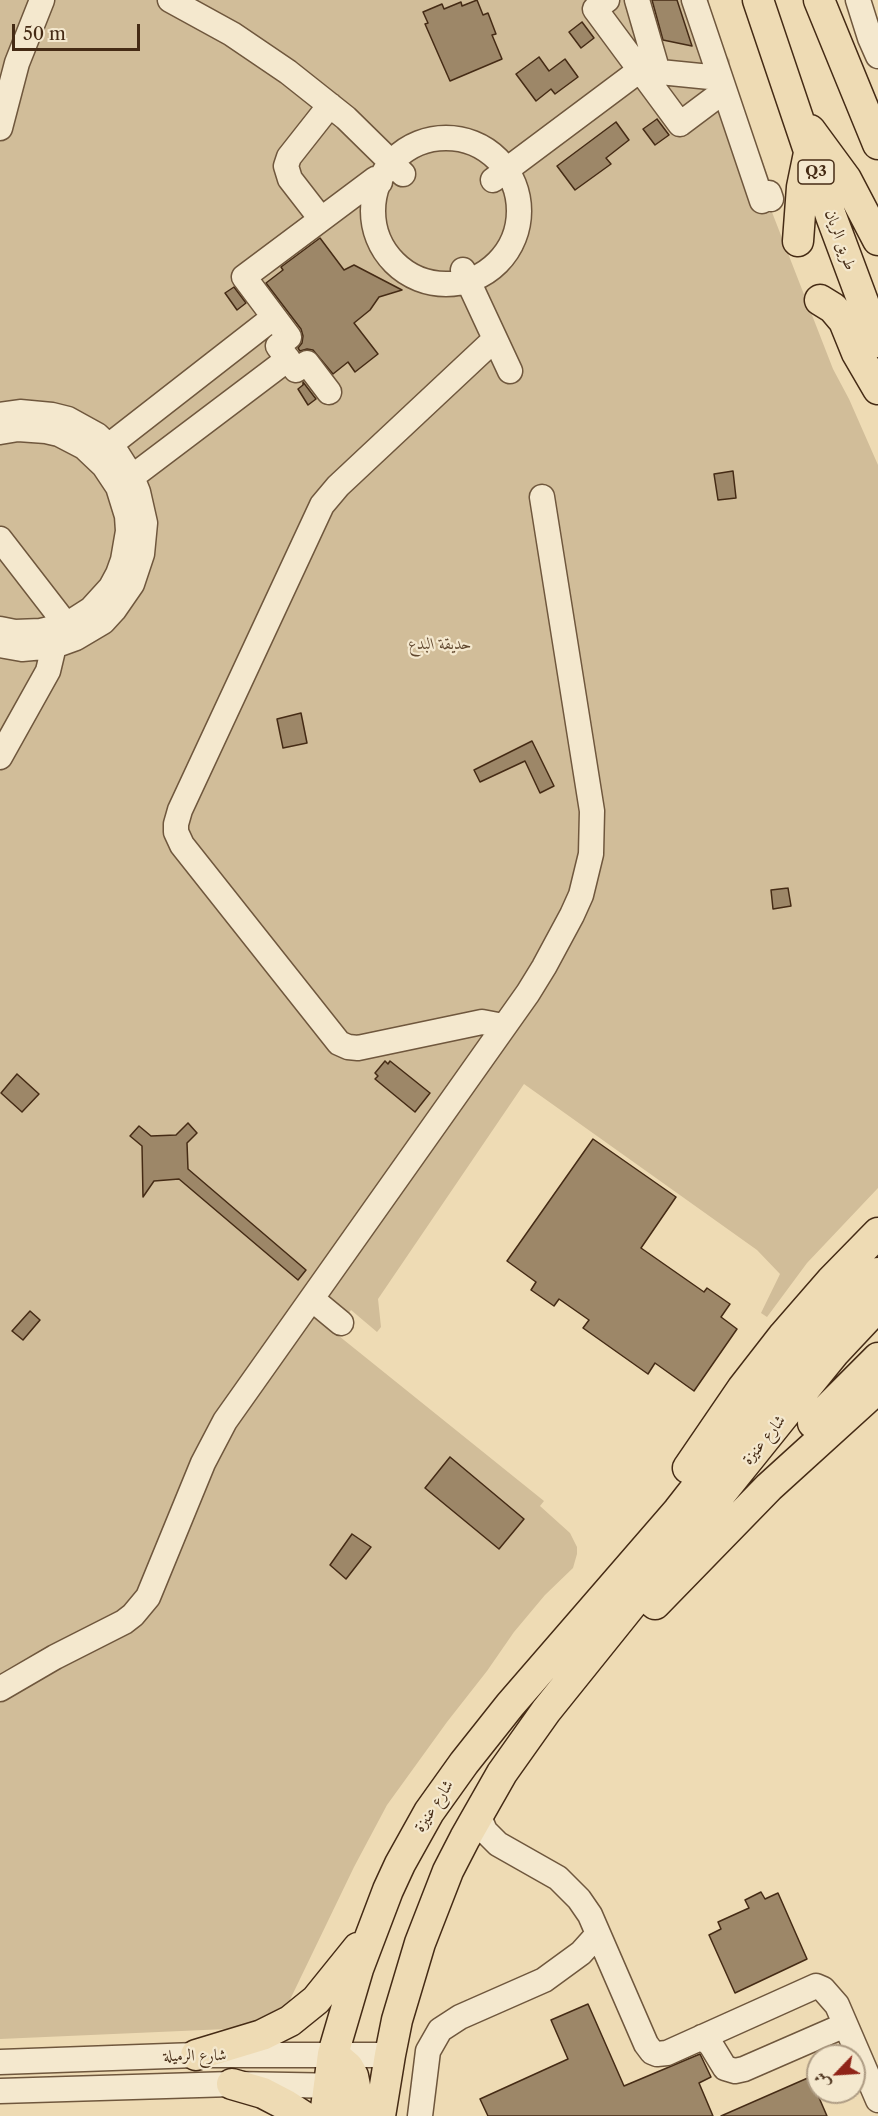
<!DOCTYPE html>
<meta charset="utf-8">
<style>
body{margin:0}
#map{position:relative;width:878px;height:2116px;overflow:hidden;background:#eedbb4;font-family:"Libre Caslon Text",Amiri,serif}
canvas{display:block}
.north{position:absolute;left:806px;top:2044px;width:60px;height:60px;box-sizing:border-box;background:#f4e8ce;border:2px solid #ae9c84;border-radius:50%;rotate:245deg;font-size:16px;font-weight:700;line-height:24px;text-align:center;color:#452b15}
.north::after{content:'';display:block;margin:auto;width:21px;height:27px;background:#8f2418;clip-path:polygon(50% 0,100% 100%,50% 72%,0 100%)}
.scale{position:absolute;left:12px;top:24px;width:128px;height:27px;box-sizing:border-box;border:3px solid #452b15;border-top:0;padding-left:8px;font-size:18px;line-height:21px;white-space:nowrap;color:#452b15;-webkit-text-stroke:4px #f4e8ce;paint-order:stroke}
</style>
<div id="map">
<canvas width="878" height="2116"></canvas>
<div class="north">ش</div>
<div class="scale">50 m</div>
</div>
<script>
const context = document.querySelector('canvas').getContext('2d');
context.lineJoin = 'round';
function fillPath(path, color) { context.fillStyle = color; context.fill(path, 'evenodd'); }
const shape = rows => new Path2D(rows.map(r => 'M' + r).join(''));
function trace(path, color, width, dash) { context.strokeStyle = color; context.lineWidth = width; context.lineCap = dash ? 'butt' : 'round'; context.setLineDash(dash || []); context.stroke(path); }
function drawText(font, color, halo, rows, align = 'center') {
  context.font = font + ' "Libre Caslon Text",Amiri,serif'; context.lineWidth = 4.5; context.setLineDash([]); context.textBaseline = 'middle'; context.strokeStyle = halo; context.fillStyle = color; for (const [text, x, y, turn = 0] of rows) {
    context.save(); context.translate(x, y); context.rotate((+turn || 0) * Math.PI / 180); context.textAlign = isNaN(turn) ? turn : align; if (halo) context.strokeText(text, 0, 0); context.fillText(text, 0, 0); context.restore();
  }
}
const green = shape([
 [0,0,709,0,707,9,720,50,724,52,730,60,730,69,728,74,754,153,761,156,775,196,768,202,833,369,849,399,878,465,878,1188,807,1263,767,1317,761,1313,780,1274,757,1250,524,1084,378,1299,381,1327,377,1332,351,1310,334,1332,544,1501,540,1506,570,1533,577,1547,577,1554,573,1568,545,1595,514,1632,487,1671,447,1722,387,1805,354,1867,286,2008,249,2028,0,2039]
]);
const building = shape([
 [477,0,483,15,488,13,496,34,492,35,502,59,450,81,425,24,428,23,423,12,442,4,444,9,461,2,462,6,477,0],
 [652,0,677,0,692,46,663,40,652,0],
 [582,22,594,38,581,48,569,32,582,22],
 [539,57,549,71,565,59,578,77,555,94,551,89,536,101,516,74,539,57],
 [657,119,669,135,655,145,643,129,657,119],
 [616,122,629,140,606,158,611,164,575,190,557,166,616,122],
 [320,238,344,270,354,265,402,290,379,297,370,310,354,323,378,354,355,372,348,362,333,374,313,350,307,349,300,351,298,348,302,343,303,336,301,329,266,283,283,270,281,267,320,238],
 [234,287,246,303,237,310,225,293,234,287],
 [303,382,316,399,308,405,298,389,303,385,303,382],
 [733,471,736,498,718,500,714,474,733,471],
 [301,713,307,743,283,748,277,719,301,713],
 [532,741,554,786,540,793,525,761,480,782,474,770,532,741],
 [788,888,791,906,773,909,771,890,788,888],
 [385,1061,388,1064,390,1061,430,1093,415,1112,375,1079,378,1076,375,1073,385,1061],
 [17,1074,39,1094,22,1112,1,1093,17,1074],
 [188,1123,197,1133,187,1143,188,1169,306,1270,298,1280,179,1179,154,1181,143,1197,142,1146,130,1136,139,1126,151,1136,176,1135,188,1123],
 [593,1139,676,1197,641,1248,704,1292,707,1288,730,1304,721,1317,737,1329,694,1391,655,1363,648,1374,583,1328,589,1320,559,1299,554,1306,531,1290,536,1282,507,1261,593,1139],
 [30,1311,40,1320,23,1340,12,1331,30,1311],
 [450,1457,524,1519,499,1549,425,1488,450,1457],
 [352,1534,371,1547,346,1579,330,1565,352,1534],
 [761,1892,765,1899,778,1893,807,1959,735,1993,709,1935,721,1929,718,1922,749,1908,745,1900,761,1892],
 [588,2004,624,2086,700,2054,711,2077,699,2083,713,2116,488,2116,480,2099,568,2059,551,2020,588,2004],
 [810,2077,827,2116,721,2116,810,2077]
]);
const minor = shape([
 [170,0,232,34,288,72,346,118,403,174],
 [607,0,595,9,680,124,724,91],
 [637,0,658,72],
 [694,0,762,201,769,193,771,199],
 [858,0,870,38,878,56],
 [0,128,17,63,42,0],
 '373 211a73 73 0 1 1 146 0a73 73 0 1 1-146 0Z',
 [493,180,640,70,720,78],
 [321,219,290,179,286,166,289,157,330,105],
 [463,270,510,371],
 [495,339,338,486,322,505,180,810,176,824,176,832,182,845,339,1043,348,1047,358,1048,482,1022,503,1026],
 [329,392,307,363,296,370,278,346,289,337,244,277,375,179,380,182],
 [0,415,20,412,52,415,68,419,97,435,118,455,132,477,138,492,145,523,142,554,132,584,114,610,103,622,76,638,54,646,22,649,0,645],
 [0,432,18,429,46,431,59,434,84,447,104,466,118,487,127,516,128,531,123,560,118,574,111,587,91,609,66,625,41,631,15,632,0,629],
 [97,455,274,317],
 [120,486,288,359],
 [0,539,75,636],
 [0,757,48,671,54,646,53,631],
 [312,1299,341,1323],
 [0,1689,55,1657,124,1622,133,1615,148,1597,203,1463,225,1421,528,993,544,967,572,915,581,895,591,854,592,811,542,497],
 [478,1814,485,1831,498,1844,558,1878,579,1899,590,1915,646,2044,652,2052,657,2054,667,2053,816,1986,823,1989,837,2005,878,2100],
 [702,2037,711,2045,725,2068,735,2071,744,2069,845,2025],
 [0,2062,196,2055,390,2055],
 [0,2091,232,2084,345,2086],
 [420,2116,428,2051,440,2030,460,2017,544,1980,581,1953,598,1934]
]);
const major = shape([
 [758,0,831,216,878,342],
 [819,0,878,144],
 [810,130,846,179,878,240],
 [798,241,802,187,809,153],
 [820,300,833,308,844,321,857,353,878,389],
 [813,1423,878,1358],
 [688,1468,742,1389,784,1335,831,1281,878,1233],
 [655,1604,769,1487,878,1388],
 [333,2054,348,2067,353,2076,355,2086,354,2116],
 [196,2055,262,2035,290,2021,316,2000,358,1948],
 [232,2084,263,2093,286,2105,303,2116],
 [325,2116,333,2054,358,1969,388,1890,400,1864,429,1812,464,1763,510,1705,678,1511,808,1345,833,1317,878,1273],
 [380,2116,390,2055,397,2020,420,1943,448,1871,465,1838,502,1773,546,1711,812,1380,834,1353,878,1306]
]);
const shields = [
 [816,172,36]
];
const shieldNames = [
 ["Q3",816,172]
];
const streetNames = [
 ["طريق الريان",840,240,70],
 ["شارع عنيزة",764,1440,-51],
 ["شارع عنيزة",434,1806,-57],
 ["شارع الرميلة",195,2056,-1]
];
const parkNames = [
 ["حديقة البدع",440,644]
];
fillPath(green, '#d1bd99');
fillPath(building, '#9d8768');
trace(building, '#452b15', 1.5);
trace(minor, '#6f573d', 27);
trace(major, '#452b15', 33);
trace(minor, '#f4e8ce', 24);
trace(major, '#eedbb4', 30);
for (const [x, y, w] of shields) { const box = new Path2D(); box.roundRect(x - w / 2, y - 12, w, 24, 4.5); context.fillStyle = '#f4e8ce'; context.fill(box); trace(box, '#452b15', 1.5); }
drawText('bold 15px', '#452b15', null, shieldNames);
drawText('16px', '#452b15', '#f4e8ce', streetNames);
drawText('italic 16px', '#61482f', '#f4e8ce', parkNames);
</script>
